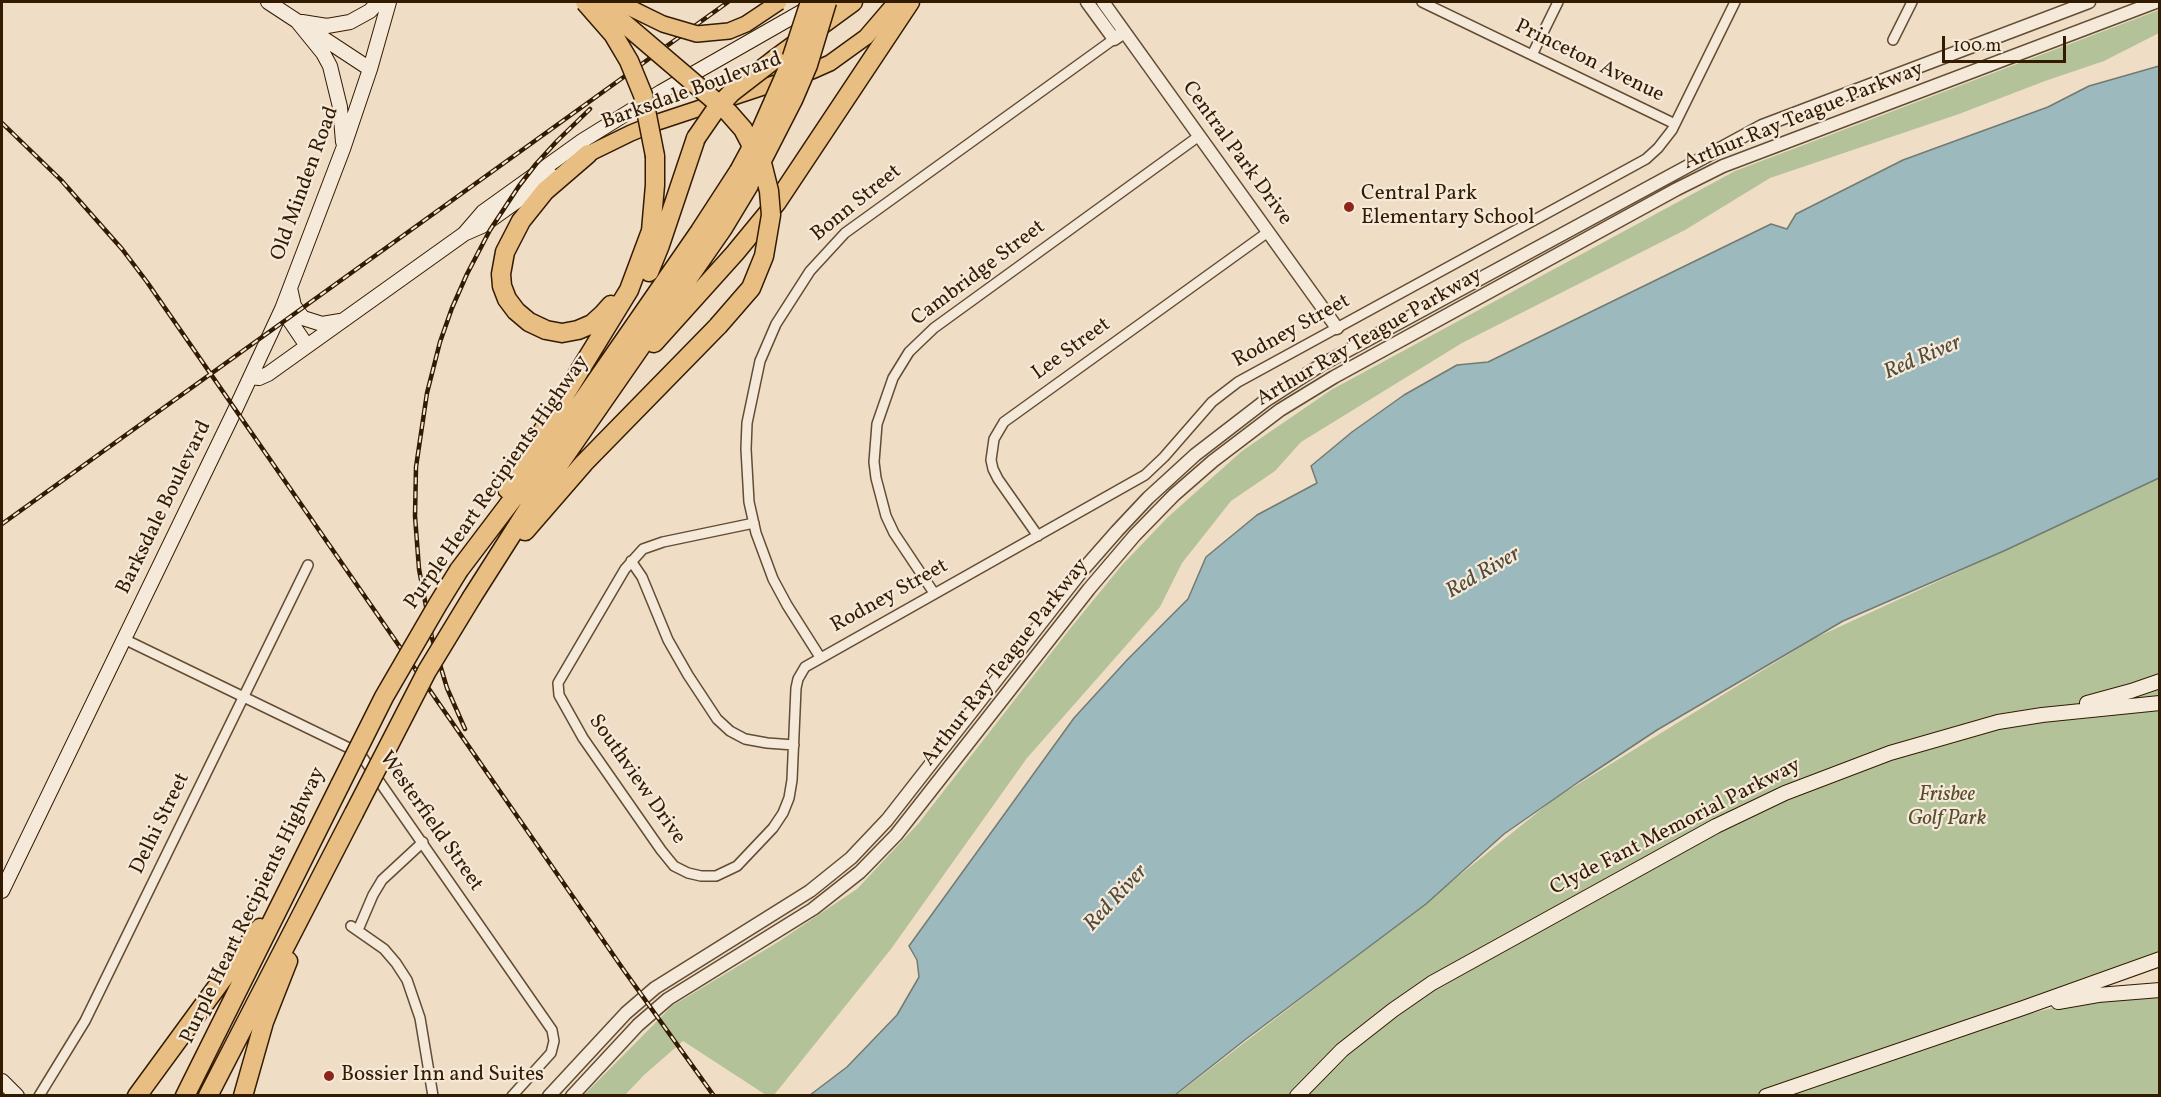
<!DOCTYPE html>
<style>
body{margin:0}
#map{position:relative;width:2161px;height:1097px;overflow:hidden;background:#efddc6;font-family:Vollkorn,serif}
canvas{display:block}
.frame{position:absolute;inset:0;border:3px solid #331b00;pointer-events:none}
.scale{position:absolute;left:1942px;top:36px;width:124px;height:27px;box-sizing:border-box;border:3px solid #331b00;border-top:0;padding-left:8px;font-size:18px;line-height:21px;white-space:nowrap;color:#331b00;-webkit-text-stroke:4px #f5e9da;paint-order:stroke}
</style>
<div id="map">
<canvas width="2161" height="1097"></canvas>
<div class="frame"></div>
<div class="scale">100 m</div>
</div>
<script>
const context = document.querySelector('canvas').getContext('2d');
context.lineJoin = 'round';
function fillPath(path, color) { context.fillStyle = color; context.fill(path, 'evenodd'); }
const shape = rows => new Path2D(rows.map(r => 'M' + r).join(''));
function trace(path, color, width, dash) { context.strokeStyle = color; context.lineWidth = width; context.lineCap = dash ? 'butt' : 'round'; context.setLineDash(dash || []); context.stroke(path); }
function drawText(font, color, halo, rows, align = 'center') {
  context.font = font + ' Vollkorn,serif'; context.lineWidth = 4.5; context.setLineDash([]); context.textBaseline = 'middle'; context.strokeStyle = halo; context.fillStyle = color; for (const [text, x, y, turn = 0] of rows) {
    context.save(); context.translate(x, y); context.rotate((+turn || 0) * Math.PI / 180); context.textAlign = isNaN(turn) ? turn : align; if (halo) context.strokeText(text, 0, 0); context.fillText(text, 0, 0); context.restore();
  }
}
const green = shape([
 [2159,10,2159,33,2104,61,2045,81,1959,114,1770,178,1685,230,1462,343,1301,442,1275,471,1231,501,1182,563,1160,607,1027,758,891,949,774,1095,766,1095,683,1041,644,1075,625,1095,584,1095,672,1006,778,942,857,889,918,824,1069,630,1122,565,1168,517,1242,451,1331,390,1735,171],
 [2159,477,2159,957,1755,1095,1175,1096,1413,913,1554,799,1815,638,2006,550],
 [2159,995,2159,1095,1780,1096,1962,1033,2036,1012,2074,1003]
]);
const water = shape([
 [2159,66,2159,478,2006,550,1843,621,1657,730,1580,781,1504,834,1426,904,1246,1039,1175,1095,810,1095,847,1067,897,1015,919,977,917,960,909,946,1074,718,1127,660,1188,599,1206,557,1257,515,1317,483,1311,466,1352,432,1404,395,1457,365,1488,362,1771,224,1787,229,1796,214,1903,160,2048,107,2089,86,2159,66]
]);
const minor = shape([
 [1422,2,1675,124],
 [1893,40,1912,2],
 [1532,55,1558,2],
 [754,523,663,542,643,549,625,569,558,683,559,695,583,738,661,850,674,866,688,873,701,876,716,876,737,866,773,828,783,813,789,798,792,780,796,688,798,679,805,667,1145,475,1164,457,1212,402,1238,382,1646,159,1658,148,1672,130,1735,2],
 [1038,536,998,479,993,469,991,460,994,439,1004,422,1268,232],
 [631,561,642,577,668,640,688,675,717,719,730,731,745,739,767,743,794,745],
 [934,593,894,533,886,516,876,478,874,462,877,424,893,378,909,352,934,328,1199,136],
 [124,639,351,749,363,758,552,1030,554,1041,551,1053,512,1096],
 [820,657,787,605,773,579,756,533,749,502,746,449,747,423,760,361,776,324,810,271,845,233,1114,39],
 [351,926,384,949,396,963,407,980,420,1018,433,1096],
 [358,930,373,895,382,880,423,842],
 [39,1096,85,1021,308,565]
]);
const tertiary = shape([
 [1087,2,1114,39,1124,32],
 [1103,2,1337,328],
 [549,1096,626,1013,655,988,810,891,851,858,887,820,1081,572,1117,531,1148,498,1195,455,1265,401,1321,365,1762,126,2089,2],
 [572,1096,638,1025,668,999,813,909,860,872,896,835,1089,589,1135,535,1174,495,1213,461,1280,410,1334,377,1677,189,1723,166,2156,2]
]);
const secondary = shape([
 [268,2,370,69],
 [297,21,323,53,330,66,340,107,343,142],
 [302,22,327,26,350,22,370,11,378,2],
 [466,233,482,226,552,176],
 [290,288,294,306,303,318,322,324,340,321],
 [282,309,307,346],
 [251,377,259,378,268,374,464,234,483,212,582,141,661,92,810,7],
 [2087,703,2131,691,2160,681],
 [2,891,235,410,282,309,343,149,370,69,389,2],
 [2058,1002,2098,995,2160,990],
 [2,1081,17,1096],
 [1297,1096,1342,1050,1393,1010,1432,983,1716,826,1785,793,1890,753,1998,722,2042,715,2160,703],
 [1766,1096,2023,1008,2160,959]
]);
const primary = shape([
 [588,154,631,133,658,122,812,71,830,63,866,37,896,2]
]);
const motorway = shape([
 [775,59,853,2],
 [588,154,545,191,521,221,505,252,501,274,502,286,507,299,516,311,529,322,546,330,562,333,578,330,592,324,603,314,611,305],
 [649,272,660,245,696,138],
 [654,343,735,253,777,202,910,2],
 [507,489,629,290,651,231,655,185,655,156],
 [525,531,584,463,718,326],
 [459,570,531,475,700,231,739,171],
 [472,597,528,509,723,228,752,180],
 [137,1096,260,928],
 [185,1096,340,785],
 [208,1096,354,813],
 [243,1096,264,1022,288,961]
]);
const rail = shape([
 [2,123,61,180,122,249,147,282,623,969,714,1096],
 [2,524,728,2],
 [465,729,447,688,432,638,419,569,415,516,416,467,427,393,440,342,452,308,467,274,490,230,519,186,536,164,557,141,590,109]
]);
const primaryBridge = shape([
 [618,2,663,24,697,34,729,31,746,24,779,2]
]);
const motorwayBridge = shape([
 [585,2,613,34,629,61,643,95,655,156],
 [599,2,728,112,743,129,763,167,769,191,771,215,764,256,751,288,718,326],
 [696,138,716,109,731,93,775,59],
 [739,171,760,132,789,66,810,2],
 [752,180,793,100,808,65,827,2],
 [340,785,384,697,438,604,459,570],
 [354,813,427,671,472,597]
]);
const markers = [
 [1349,207,6,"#8f2418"],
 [329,1076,6,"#8f2418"]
];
const streetNames = [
 ["Princeton Avenue",1589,62,26],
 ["Barksdale Boulevard",692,92,-20],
 ["Arthur Ray Teague Parkway",1804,117,-22],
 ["Central Park Drive",1236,154,54],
 ["Old Minden Road",306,184,-70],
 ["Bonn Street",857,204,-39],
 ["Cambridge Street",979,274,-37],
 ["Rodney Street",1292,332,-29],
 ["Arthur Ray Teague Parkway",1370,338,-30],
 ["Lee Street",1072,350,-36],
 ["Purple Heart Recipients Highway",498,483,-55],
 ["Barksdale Boulevard",165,508,-64],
 ["Rodney Street",890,597,-29],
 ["Arthur Ray Teague Parkway",1006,663,-52],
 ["Southview Drive",636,780,55],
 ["Westerfield Street",430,822,55],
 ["Delhi Street",161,824,-64],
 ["Clyde Fant Memorial Parkway",1676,828,-27],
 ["Purple Heart Recipients Highway",254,906,-64]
];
const poiNames = [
 ["Central Park",1361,195],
 ["Elementary School",1361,219],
 ["Bossier Inn and Suites",341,1076]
];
const parkNames = [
 ["Frisbee",1947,796],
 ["Golf Park",1947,820]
];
const waterNames = [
 ["Red River",1923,359,-23],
 ["Red River",1484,574,-30],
 ["Red River",1117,899,-47]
];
fillPath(green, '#b4c299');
fillPath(water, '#9cbabd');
trace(water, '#727a71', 1.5);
trace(minor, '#624c32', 12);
trace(tertiary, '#624c32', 15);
trace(secondary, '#331b00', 16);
trace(primary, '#331b00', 18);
trace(motorway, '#331b00', 21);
trace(minor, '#f5e9da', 9);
trace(tertiary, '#f5e9da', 12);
trace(secondary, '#f5e9da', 14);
trace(primary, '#e8be83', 15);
trace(motorway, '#e8be83', 18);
trace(rail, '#331b00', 4.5);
trace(rail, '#f5e9da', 2, [7]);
trace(primaryBridge, '#331b00', 18, []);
trace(motorwayBridge, '#331b00', 21, []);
trace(primaryBridge, '#e8be83', 15);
trace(motorwayBridge, '#e8be83', 18);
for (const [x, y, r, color] of markers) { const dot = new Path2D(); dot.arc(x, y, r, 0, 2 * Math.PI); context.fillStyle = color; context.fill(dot); trace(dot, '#f5e9da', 2); }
drawText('21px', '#331b00', '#f5e9da', streetNames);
drawText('21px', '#331b00', '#f5e9da', poiNames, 'left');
drawText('italic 21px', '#5a4d2e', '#f5e9da', parkNames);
drawText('italic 22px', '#524b39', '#f5e9da', waterNames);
</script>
